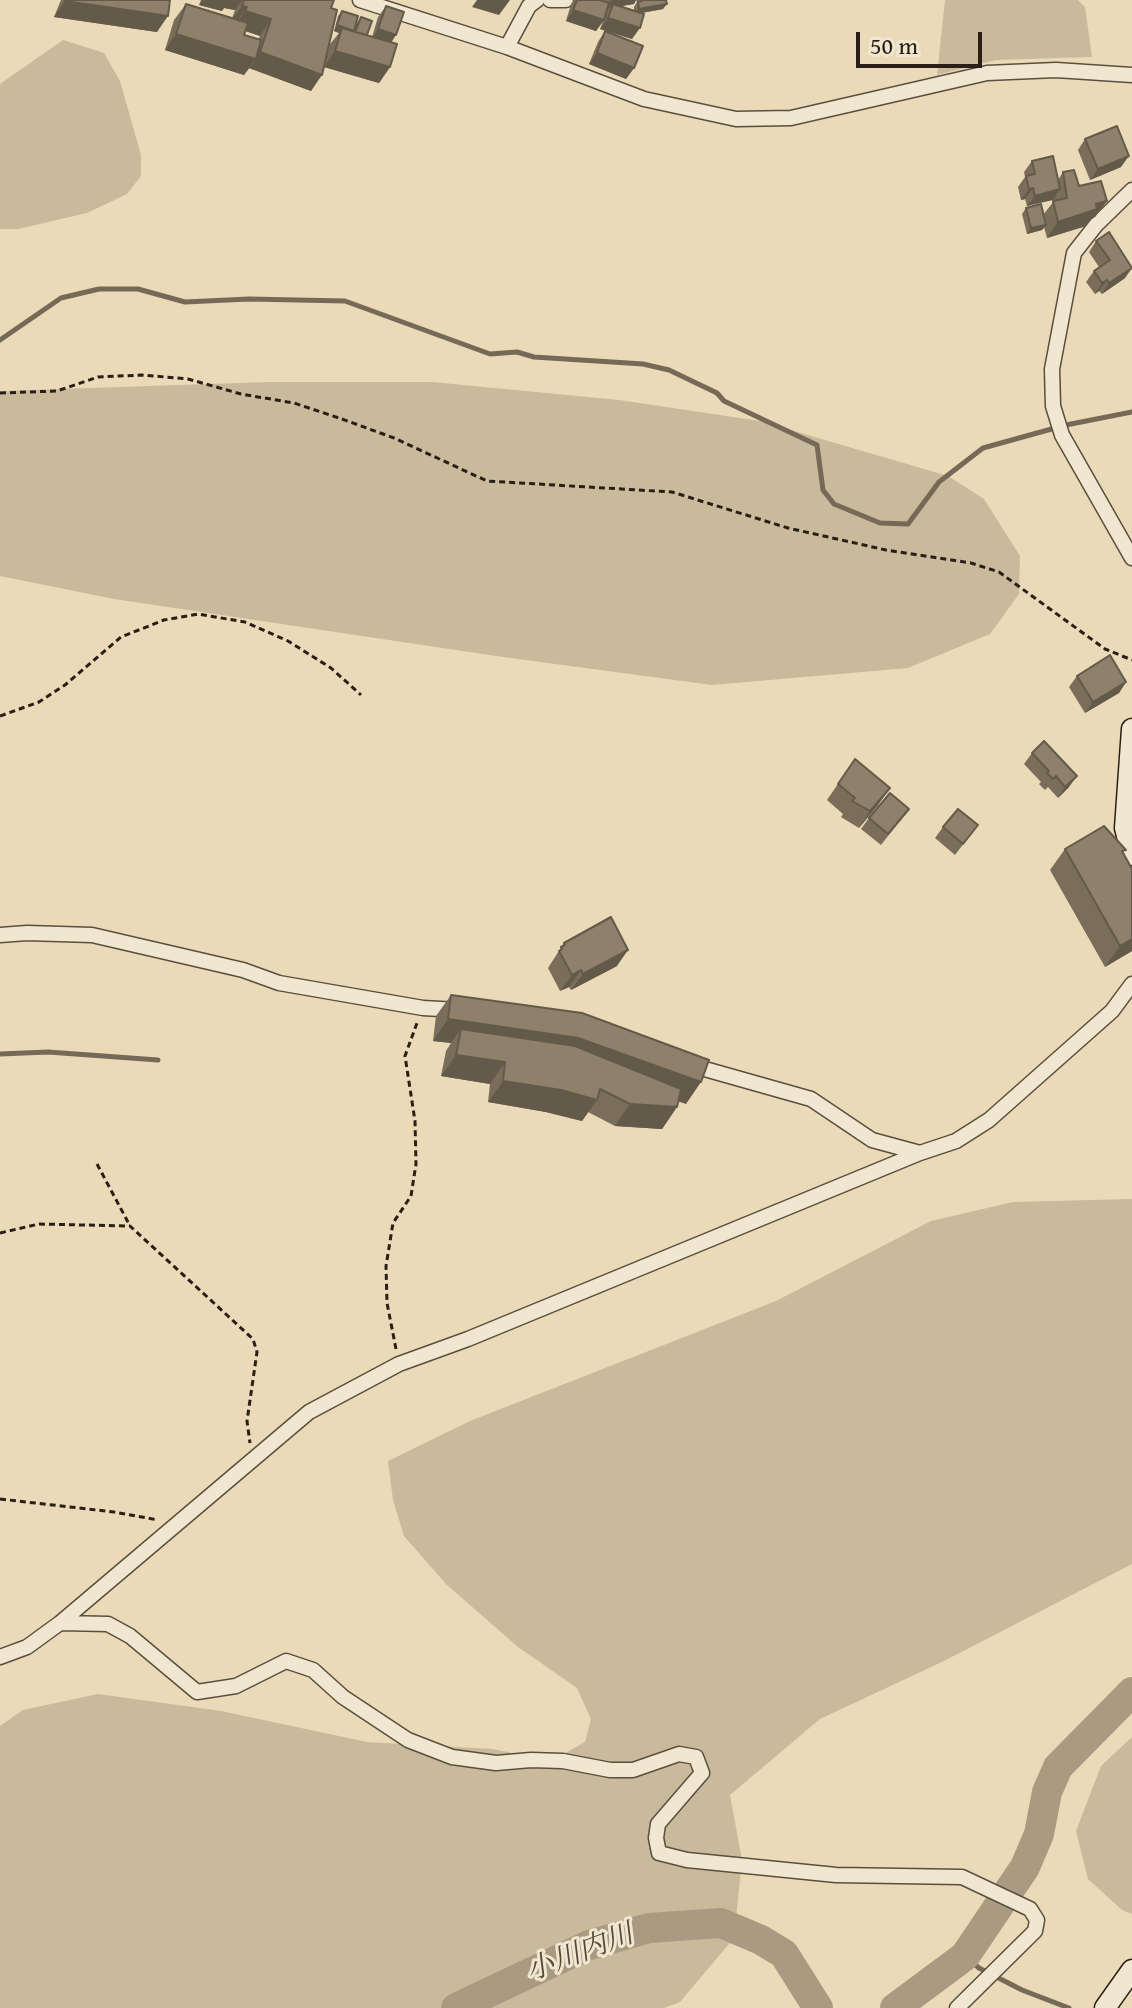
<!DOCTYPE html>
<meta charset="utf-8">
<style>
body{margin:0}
#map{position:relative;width:1132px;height:2008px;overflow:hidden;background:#eadab7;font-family:"Gentium Book Plus",serif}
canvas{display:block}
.scale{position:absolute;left:856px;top:32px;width:126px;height:36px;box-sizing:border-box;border:4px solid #2a1f17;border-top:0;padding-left:10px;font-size:24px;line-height:28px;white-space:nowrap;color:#2a1f17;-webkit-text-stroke:6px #f1e7d0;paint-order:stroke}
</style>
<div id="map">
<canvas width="1132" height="2008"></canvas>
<div class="scale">50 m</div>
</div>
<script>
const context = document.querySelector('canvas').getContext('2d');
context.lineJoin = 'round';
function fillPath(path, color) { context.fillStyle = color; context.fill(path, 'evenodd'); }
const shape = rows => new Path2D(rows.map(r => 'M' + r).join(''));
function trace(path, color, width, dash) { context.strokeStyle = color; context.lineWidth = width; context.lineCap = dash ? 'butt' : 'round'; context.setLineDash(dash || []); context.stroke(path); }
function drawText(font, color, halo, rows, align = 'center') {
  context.font = font + ' "Gentium Book Plus","Noto Serif JP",serif'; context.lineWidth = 6; context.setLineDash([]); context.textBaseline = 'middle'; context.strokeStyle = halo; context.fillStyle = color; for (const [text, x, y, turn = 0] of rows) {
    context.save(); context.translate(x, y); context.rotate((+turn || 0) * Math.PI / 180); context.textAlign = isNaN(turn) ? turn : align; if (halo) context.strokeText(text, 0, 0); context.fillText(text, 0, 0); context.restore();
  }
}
const green = shape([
 [945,0,1078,0,1085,7,1092,57,996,60,937,75],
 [63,40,104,53,120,81,141,155,141,176,127,194,87,213,18,229,0,229,0,84],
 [269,382,432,382,619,400,760,421,948,476,984,499,1020,556,1019,594,990,634,908,668,712,685,503,657,114,599,0,576,0,391],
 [1132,1199,1132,1564,944,1661,820,1719,730,1795,742,1860,734,1938,680,2002,664,2008,0,2008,0,1726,23,1710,98,1694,221,1711,367,1742,493,1749,551,1761,585,1742,591,1719,577,1688,518,1647,446,1584,404,1536,393,1500,388,1461,470,1421,776,1301,931,1221,1013,1202],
 [1132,1737,1132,1914,1122,1910,1088,1879,1076,1831,1101,1766]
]);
const stream = shape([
 [0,340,61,298,99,289,138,289,185,302,249,299,345,301,490,354,517,352,534,357,643,364,669,370,717,393,724,401,817,445,823,490,834,504,880,523,908,524,939,482,983,448,1066,425,1132,412],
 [0,1054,48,1052,158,1060],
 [965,1956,979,1968,1022,1990,1069,2008]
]);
const river = shape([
 [456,2008,589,1945,649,1928,721,1923,761,1940,784,1954,818,2008],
 [895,2008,965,1956,1025,1867,1039,1834,1047,1792,1058,1767,1132,1692]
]);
const path = shape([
 [0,393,57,391,98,377,142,375,188,379,241,394,294,403,342,419,394,438,487,481,672,492,788,528,886,550,971,563,999,572,1105,649,1132,660],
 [0,716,39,702,65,685,121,637,164,620,198,614,245,622,288,641,331,668,361,695],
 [97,1164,129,1224],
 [0,1233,39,1224,130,1226,253,1339,257,1352,247,1421,250,1443],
 [396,1349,387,1303,386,1266,393,1223,411,1196,416,1164,415,1121,405,1056,417,1023],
 [0,1499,114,1512,158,1520]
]);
const street = shape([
 [360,0,507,47,644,99,736,119,791,118,987,73,1056,70,1132,75],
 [550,0,566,0],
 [507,47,529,6,537,0],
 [1132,190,1096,225,1074,253,1052,369,1053,406,1062,435,1132,558],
 [0,935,27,933,92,935,243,970,279,983,423,1008,458,1010],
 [687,1064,811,1099,872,1140,920,1153],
 [60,1623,108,1624,130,1636,197,1692,236,1686,286,1661,313,1670,343,1697,408,1740,452,1757,496,1763,531,1760,563,1761,610,1770,633,1770,679,1754,696,1757,702,1773,658,1824,656,1838,659,1853,687,1860,836,1875,962,1877,1030,1909,1037,1920,1035,1931,957,2008],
 [0,1657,27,1647,60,1623,309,1412,399,1364,468,1339,920,1153,956,1141,989,1120,1112,1011,1132,984]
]);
const secondary = shape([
 [1132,729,1125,828,1132,855],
 [1105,2008,1132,1970]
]);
const wall = shape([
 [61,0,170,0,157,32,54,17],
 [201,0,334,0,331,8,324,66,330,44,339,33,334,31,338,16,342,11,357,23,361,17,367,35,372,37,378,17,386,6,391,42,390,67,379,83,324,67,311,91,249,68,244,75,165,50,174,20,186,4,232,18,235,10,224,8,222,11,199,5],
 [245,31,260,36,258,40,244,35],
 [574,0,600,0,604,1,604,0,666,0,663,9,642,13,632,39,600,29,603,21,596,31,566,21,571,4],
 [636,0,637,2,634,7,634,10,620,6,634,4],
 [605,31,634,68,626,79,589,64,598,42],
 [1085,139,1121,167,1090,180,1078,150],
 [1032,161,1058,180,1063,172,1079,186,1107,201,1095,217,1091,219,1086,226,1047,238,1044,227,1042,230,1027,234,1022,214,1026,208,1043,215,1054,201,1053,199,1027,206,1025,199,1021,200,1018,187,1025,177,1024,172],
 [1096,241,1125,278,1102,294,1099,291,1095,294,1086,282,1094,271,1099,267,1089,252],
 [1077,676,1126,682,1119,693,1085,713,1069,687],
 [1032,753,1069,787,1058,798,1048,787,1045,790,1039,784,1041,782,1024,764],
 [855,759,878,805,859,828,841,817,843,814,827,800],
 [909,809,881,845,861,829,869,818],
 [978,825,955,855,935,838,943,827],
 [1065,849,1123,853,1132,869,1132,951,1105,967,1050,870],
 [564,943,617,966,571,990,569,987,560,991,548,968],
 [451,995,686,1104,678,1101,677,1107,662,1129,615,1126,588,1112,582,1121,546,1112,488,1102,490,1084,441,1076,446,1051,451,1043,433,1041,436,1016]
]);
const shadedWall = shape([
 [203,0,242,0,235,10,224,8,222,11,199,5],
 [477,0,510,0,499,15,472,7],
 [612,0,636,0,634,4,611,8,613,4,609,8,606,9],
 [65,1,168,16,157,32,54,17],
 [667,4,663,9,635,14,639,9],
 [242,6,247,7,235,24,230,22],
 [573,10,604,20,596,31,566,21],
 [245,11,271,19,260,36,234,27],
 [608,18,640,28,632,39,600,29],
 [337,25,354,31,342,28,339,33,334,31],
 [378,29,396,35,389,46,371,40],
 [176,34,256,59,244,75,165,50],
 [335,51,390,67,379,83,324,67],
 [260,52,322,75,311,91,249,68],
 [597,53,634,68,626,79,589,64],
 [1129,156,1121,167,1090,180,1098,169],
 [1033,188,1025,199,1021,200,1029,189],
 [1060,189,1053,200,1027,206,1035,196],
 [1107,201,1095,217,1091,219,1086,226,1047,238,1058,222,1096,204],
 [1046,225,1042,230,1027,234,1031,228],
 [1132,268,1125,278,1102,294,1109,283],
 [1107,280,1099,291,1095,294,1102,283],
 [1126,682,1119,693,1085,713,1093,702],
 [1077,776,1069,787,1058,798,1065,787],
 [890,788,878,805,859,828,870,811],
 [1132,939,1132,951,1105,967,1120,946],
 [628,950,617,966,571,990,583,974],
 [581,970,569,987,560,991,572,975],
 [448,1019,578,1038,701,1082,686,1104,563,1059,461,1029,451,1043,433,1041],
 [456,1055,505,1062,490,1084,441,1076],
 [503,1081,561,1090,597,1100,582,1121,546,1112,488,1102],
 [630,1104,677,1107,662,1129,615,1126]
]);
const building = shape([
 [66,0,170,0,168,16,65,1,66,0],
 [244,0,334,0,331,8,337,10,322,75,260,52,271,19,245,11,247,7,242,6,244,0],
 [577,0,600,0,609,3,604,20,573,10,577,0],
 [644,0,666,0,667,4,639,9,638,2,644,0],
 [186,4,248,23,244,35,261,40,256,59,176,34,186,4],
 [613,4,644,14,640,28,608,18,613,4],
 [386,6,404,12,396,35,378,29,386,6],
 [342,11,358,16,354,31,337,25,342,11],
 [361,17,372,21,367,35,355,32,361,17],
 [342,28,397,44,390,67,335,51,342,28],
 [605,31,643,46,634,68,597,53,605,31],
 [1117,126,1129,156,1098,169,1085,139,1117,126],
 [1053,156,1060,189,1035,196,1033,188,1029,189,1026,176,1035,174,1032,161,1053,156],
 [1074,170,1079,186,1101,181,1107,201,1096,204,1097,209,1058,222,1053,201,1067,198,1063,172,1074,170],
 [1041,204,1046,225,1031,228,1026,208,1041,204],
 [1109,232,1132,268,1109,283,1107,280,1102,283,1094,271,1110,260,1096,241,1109,232],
 [1110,655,1126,682,1093,702,1077,676,1110,655],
 [1044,741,1077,776,1065,787,1056,776,1053,779,1047,773,1049,771,1032,753,1044,741],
 [855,759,890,788,870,811,852,801,855,798,838,784,855,759],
 [890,793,909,809,888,834,869,818,890,793],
 [958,809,978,825,963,844,943,827,958,809],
 [1104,826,1126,850,1122,851,1132,869,1132,939,1120,946,1065,849,1104,826],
 [611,917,628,950,583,974,581,970,572,975,559,951,562,949,561,947,565,945,564,943,611,917],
 [451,995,582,1013,709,1060,701,1082,578,1038,448,1019,451,995],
 [461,1029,575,1046,681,1089,677,1107,630,1104,600,1089,597,1100,561,1090,503,1081,505,1062,456,1055,461,1029]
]);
const waterNames = [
 ["小川内川",580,1954,-21]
];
fillPath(green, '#c9ba9c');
trace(stream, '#766957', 5);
trace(river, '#a99a81', 30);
trace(street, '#5a4e3f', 17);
trace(secondary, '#2a1f17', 23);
trace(path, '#2a1f17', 3, [6, 4]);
trace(street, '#f1e7d0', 14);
trace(secondary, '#f1e7d0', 20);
fillPath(wall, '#7a6e5b');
fillPath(shadedWall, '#635a4a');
fillPath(building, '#8e806a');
trace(building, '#635a4a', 2);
drawText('italic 28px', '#564a3c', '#f1e7d0', waterNames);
</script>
